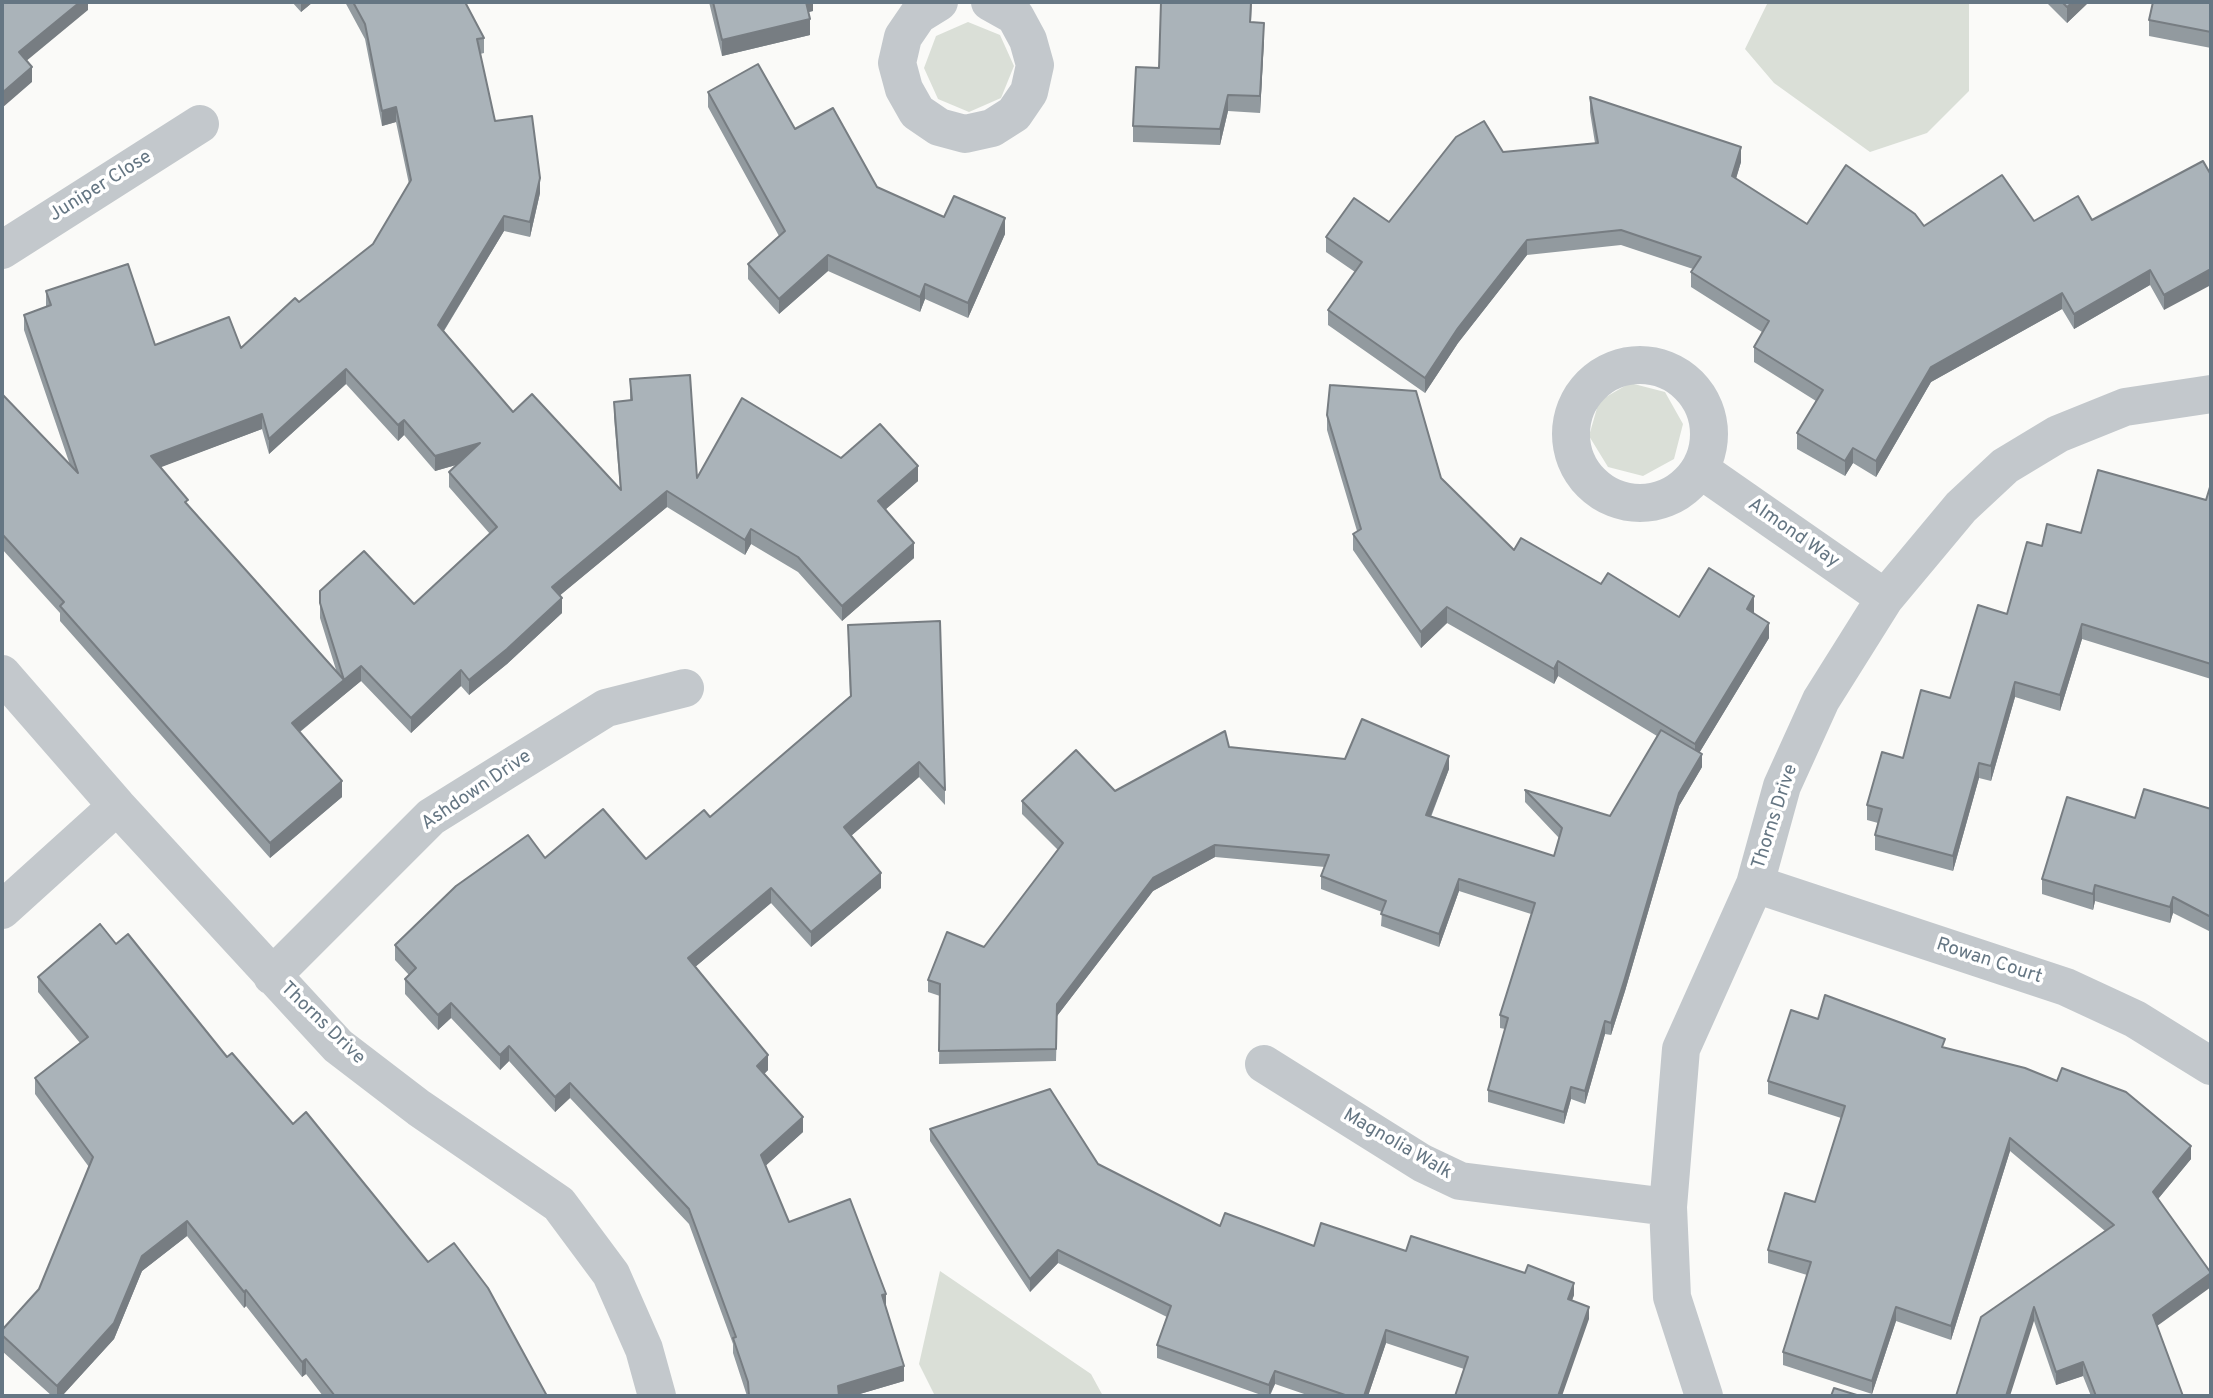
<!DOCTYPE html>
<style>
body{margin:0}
#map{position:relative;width:2213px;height:1398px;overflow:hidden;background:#fafaf8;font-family:Overpass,sans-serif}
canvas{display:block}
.frame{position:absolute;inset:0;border:4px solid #657683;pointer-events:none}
</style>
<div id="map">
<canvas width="2213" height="1398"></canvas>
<div class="frame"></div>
</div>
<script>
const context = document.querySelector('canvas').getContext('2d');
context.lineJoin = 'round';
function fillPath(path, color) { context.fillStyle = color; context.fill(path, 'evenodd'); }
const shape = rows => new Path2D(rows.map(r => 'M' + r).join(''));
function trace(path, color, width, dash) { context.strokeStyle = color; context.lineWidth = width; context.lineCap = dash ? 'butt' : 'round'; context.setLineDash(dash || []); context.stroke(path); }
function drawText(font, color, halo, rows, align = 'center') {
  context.font = font + ' Overpass,sans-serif'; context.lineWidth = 7; context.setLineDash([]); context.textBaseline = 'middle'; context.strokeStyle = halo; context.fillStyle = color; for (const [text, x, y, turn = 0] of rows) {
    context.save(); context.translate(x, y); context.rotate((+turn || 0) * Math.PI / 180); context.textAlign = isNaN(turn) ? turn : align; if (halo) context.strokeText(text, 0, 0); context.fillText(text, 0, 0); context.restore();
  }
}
const green = shape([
 [1768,2,1969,2,1969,91,1927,133,1870,152,1774,83,1745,49],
 [968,22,1000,35,1014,66,1001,98,969,112,938,99,924,68,936,36],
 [1630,383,1665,392,1683,424,1674,459,1643,476,1608,467,1589,436,1599,401],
 [940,1271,1091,1374,1103,1396,935,1396,919,1364]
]);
const minor = shape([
 [939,2,918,15,903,37,897,63,904,89,917,112,939,127,965,134,992,128,1014,114,1029,92,1035,65,1028,40,1015,16,990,2],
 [2,250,200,124],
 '1571 434a69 69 0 1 1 138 0a69 69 0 1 1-138 0Z',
 [1701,470,1885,598],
 [2,674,117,806,338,1046,419,1108,559,1204,611,1274,644,1349,657,1396],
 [1755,884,2066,987,2135,1019,2211,1066],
 [2,910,117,806],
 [272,976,431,817,606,708,685,688],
 [1264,1064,1422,1163,1460,1181,1668,1207],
 [1704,1396,1672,1297,1668,1207,1681,1049,1755,884,1782,786,1821,700,1885,598,1961,507,2005,466,2058,434,2125,407,2211,394]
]);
const wall = shape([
 [292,2,313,2,301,12],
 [345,2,465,2,484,38,484,53,480,54,495,121,540,193,530,237,504,231,444,331,513,412,620,488,614,417,614,402,630,400,630,379,697,478,841,458,918,481,885,510,914,558,842,621,798,572,751,544,745,555,667,507,560,595,562,613,507,664,469,695,461,686,411,733,361,681,344,695,344,693,344,695,300,732,342,797,270,858,60,621,60,613,2,549,2,394,70,465,24,330,24,315,46,307,46,291,155,345,241,348,373,244,409,184,396,122,382,126,365,39],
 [346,384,398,441,404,435,435,471,456,465,449,472,449,487,490,534,414,604,320,591,320,618,337,673,188,505,160,467,262,429,269,454],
 [709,2,813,2,813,11,808,12,810,35,722,56],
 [1252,2,1251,22,1264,39,1260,113,1228,111,1220,145,1133,142,1133,126,1159,68],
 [2046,2,2089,2,2067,23],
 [2211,2,2211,48,2149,36,2149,20],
 [708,92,795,129,877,187,944,217,1005,234,968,318,925,299,920,312,828,271,779,314,748,279,748,264,779,236,708,107],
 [1590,97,1741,162,1736,179,1807,224,1924,226,2092,220,2203,161,2164,310,2150,285,2074,329,2062,309,1931,382,1876,477,1853,463,1845,476,1797,449,1797,433,1816,401,1754,362,1754,347,1762,332,1691,287,1691,272,1693,269,1621,245,1527,255,1458,343,1425,393,1328,325,1328,310,1355,272,1326,252,1326,237,1389,222,1503,152,1595,143,1590,112],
 [1327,415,1441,478,1514,550,1601,584,1679,617,1754,612,1754,613,1769,638,1699,753,1702,767,1679,806,1625,991,1611,1035,1605,1034,1585,1104,1571,1099,1564,1124,1488,1102,1488,1090,1505,1029,1500,1028,1500,1015,1531,914,1459,891,1439,947,1381,926,1382,912,1321,889,1321,876,1325,867,1215,857,1153,891,1057,1016,1056,1061,939,1064,940,996,928,992,928,980,984,947,1058,850,1022,814,1022,801,1115,791,1229,747,1449,769,1431,817,1554,856,1559,838,1525,802,1525,790,1610,816,1657,736,1558,676,1554,684,1447,623,1421,648,1353,550,1353,534,1357,531,1327,430],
 [2211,487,2211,679,2082,639,2060,711,2015,697,1991,781,1979,778,1953,871,1875,850,1875,835,1878,823,1867,820,1867,805,1950,698,2007,614,2042,546,2081,533,2206,500],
 [848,640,945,790,945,805,919,777,851,836,881,888,811,947,771,903,695,967,768,1070,764,1074,803,1132,765,1166,789,1222,886,1307,904,1381,853,1396,747,1396,733,1353,733,1344,689,1224,570,1098,555,1112,509,1061,500,1070,451,1018,438,1030,405,994,405,979,409,975,395,960,395,945,545,858,646,859,710,817,850,696],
 [2211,809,2211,932,2173,913,2170,923,2095,901,2093,910,2042,894,2042,879,2135,818],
 [116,944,428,1262,547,1396,323,1396,306,1374,302,1377,246,1306,244,1308,187,1236,142,1271,114,1339,62,1396,52,1396,2,1351,2,1330,39,1289,89,1167,35,1094,35,1078,80,1043,38,992,38,977],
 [1818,1019,1945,1048,2191,1159,2158,1199,2157,1326,2183,1396,2091,1396,2083,1376,2056,1385,2034,1321,1981,1317,2105,1231,2010,1151,1951,1340,1896,1321,1872,1394,1783,1365,1783,1352,1807,1275,1768,1263,1768,1250,1815,1202,1841,1118,1768,1094,1768,1081],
 [930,1129,1098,1164,1220,1226,1314,1246,1406,1251,1574,1295,1572,1300,1589,1319,1464,1369,1386,1343,1368,1396,1310,1396,1275,1384,1270,1396,1264,1396,1157,1358,1157,1345,1167,1317,1058,1263,1030,1292,930,1141]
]);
const shadedWall = shape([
 [80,2,88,2,88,10,19,67,19,52],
 [301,2,313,2,301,12],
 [805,2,813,2,813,11,805,13],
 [2073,2,2089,2,2067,23,2067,7],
 [810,19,810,35,722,56,722,40],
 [1264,23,1264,39,1260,113,1260,96],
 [32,67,32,82,2,108,2,93],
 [1228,95,1228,111,1220,145,1220,129],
 [396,107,396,122,382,126,382,111],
 [1741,147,1741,162,1732,191,1732,176],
 [540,178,540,193,530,237,530,222],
 [504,216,504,231,438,340,438,325],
 [1005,218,1005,234,968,318,968,303],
 [1527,240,1527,255,1458,343,1425,393,1425,378,1458,328],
 [828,255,828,271,779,314,779,299],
 [2211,269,2211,285,2164,310,2164,295],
 [2150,270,2150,285,2074,329,2074,314],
 [925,284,925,299,920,312,920,297],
 [2062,293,2062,309,1931,382,1876,477,1876,461,1931,367],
 [346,369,346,384,269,454,269,439],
 [262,414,262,429,151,471,151,456],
 [404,420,404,435,398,441,398,425],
 [480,443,480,458,435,471,435,456],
 [1853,448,1853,463,1845,476,1845,461],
 [918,466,918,481,878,516,878,501],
 [667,491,667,507,552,602,552,587],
 [751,529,751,544,745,555,745,540],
 [914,543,914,558,842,621,842,606],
 [1754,596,1754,612,1747,624,1747,609],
 [562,598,562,613,507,664,469,695,469,680],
 [1447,607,1447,623,1421,648,1421,632],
 [1769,623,1769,638,1695,760,1695,744],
 [2082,624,2082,639,2060,711,2060,695],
 [1558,661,1558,676,1554,684,1554,669],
 [361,666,361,681,344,695,344,680],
 [461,670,461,686,411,733,411,718],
 [344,680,344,695,292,738,292,723],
 [2015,682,2015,697,1991,781,1991,766],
 [1702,754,1702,767,1679,806,1625,991,1611,1035,1611,1023,1679,793],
 [1449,756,1449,769,1426,828,1426,815],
 [919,762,919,777,844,842,844,827],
 [1979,763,1979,778,1953,871,1953,856],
 [342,781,342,797,270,858,270,843],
 [1215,845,1215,857,1153,891,1057,1016,1056,1061,1057,1004,1153,878],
 [881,873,881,888,811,947,811,932],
 [1459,879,1459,891,1439,947,1439,934],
 [2095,885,2095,901,2093,910,2093,894],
 [771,888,771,903,688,973,688,958],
 [2173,897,2173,913,2170,923,2170,907],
 [451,1003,451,1018,438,1030,438,1015],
 [1605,1021,1605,1034,1585,1104,1585,1091],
 [509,1046,509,1061,500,1070,500,1055],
 [768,1055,768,1070,757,1081,757,1066],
 [570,1083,570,1098,555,1112,555,1097],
 [1571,1087,1571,1099,1564,1124,1564,1112],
 [803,1117,803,1132,761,1170,761,1155],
 [2010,1138,2010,1151,1951,1340,1951,1326],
 [2191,1146,2191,1159,2153,1205,2153,1192],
 [187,1221,187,1236,142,1271,114,1339,62,1396,57,1396,57,1386,142,1256],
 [1058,1250,1058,1263,1030,1292,1030,1279],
 [2211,1273,2211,1287,2153,1329,2153,1315],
 [1574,1283,1574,1295,1568,1311,1568,1299],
 [246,1290,246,1306,244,1308,244,1292],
 [886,1294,886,1309,882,1295],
 [1589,1307,1589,1319,1562,1396,1558,1396],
 [1896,1307,1896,1321,1872,1394,1872,1381],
 [2034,1307,2034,1321,2010,1396,2006,1396],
 [1386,1330,1386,1343,1368,1396,1364,1396],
 [306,1359,306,1374,302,1377,302,1362],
 [2083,1362,2083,1376,2056,1385,2056,1372],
 [904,1366,904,1381,853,1396,838,1396,838,1386],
 [1275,1371,1275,1384,1269,1396,1269,1385]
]);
const building = shape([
 [2,2,80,2,19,52,32,67,2,93,2,2],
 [353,2,465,2,484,38,477,39,495,121,532,116,540,178,530,222,504,216,438,325,513,412,532,394,621,490,614,402,632,400,630,379,690,375,697,478,742,398,841,458,880,424,918,466,878,501,914,543,842,606,798,557,751,529,745,540,667,491,552,587,562,598,507,649,469,680,461,670,411,718,361,666,344,680,320,603,320,591,364,551,414,604,497,527,449,472,480,443,435,456,404,420,398,425,346,369,269,439,262,414,151,456,188,500,185,502,344,680,292,723,342,781,270,843,60,606,64,602,2,534,2,394,78,473,24,315,51,305,46,291,128,264,155,345,229,317,241,348,295,298,299,302,373,244,411,180,396,107,382,111,365,24,353,2],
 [713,2,806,2,810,19,722,40,713,2],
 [1161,2,1251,2,1250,22,1264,23,1260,96,1228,95,1220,129,1133,126,1136,67,1159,68,1161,2],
 [2062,2,2073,2,2067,7,2062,2],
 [2153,2,2211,2,2211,32,2149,20,2153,2],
 [758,64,795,129,833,108,877,187,944,217,954,196,1005,218,968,303,925,284,920,297,828,255,779,299,748,264,785,231,708,92,758,64],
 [1590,97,1741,147,1732,176,1807,224,1846,165,1915,214,1924,226,2002,175,2034,221,2078,196,2092,220,2203,161,2211,175,2211,269,2164,295,2150,270,2074,314,2062,293,1931,367,1876,461,1853,448,1845,461,1797,433,1823,390,1754,347,1769,321,1691,272,1701,257,1621,230,1527,240,1458,328,1425,378,1328,310,1362,262,1326,237,1354,198,1389,222,1456,137,1484,121,1503,152,1598,143,1590,97],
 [1330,385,1416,391,1441,478,1514,550,1521,538,1601,584,1608,573,1679,617,1709,568,1754,596,1747,609,1769,623,1695,744,1558,661,1554,669,1447,607,1421,632,1353,534,1361,529,1327,415,1330,385],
 [2098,470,2206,500,2210,487,2211,487,2211,664,2082,624,2060,695,2015,682,1991,766,1979,763,1953,856,1875,835,1882,809,1867,805,1882,752,1903,758,1921,690,1950,698,1978,605,2007,614,2027,542,2042,546,2047,524,2081,533,2098,470],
 [940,621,945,790,919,762,844,827,881,873,811,932,771,888,688,958,768,1055,757,1066,803,1117,761,1155,789,1222,850,1199,886,1294,882,1295,904,1366,838,1386,839,1396,749,1396,748,1382,733,1338,736,1337,689,1209,570,1083,555,1097,509,1046,500,1055,451,1003,438,1015,405,979,416,968,395,945,456,886,528,835,545,858,603,809,646,859,704,810,710,817,851,696,848,625,940,621],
 [1362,719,1449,756,1426,815,1554,856,1562,828,1525,790,1610,816,1661,730,1702,754,1679,793,1625,978,1611,1023,1605,1021,1585,1091,1571,1087,1564,1112,1488,1090,1508,1018,1500,1015,1535,903,1459,879,1439,934,1381,914,1386,901,1321,876,1329,855,1215,845,1153,878,1057,1004,1056,1049,939,1051,940,984,928,980,947,932,984,947,1063,843,1022,801,1076,750,1115,791,1225,731,1229,747,1345,759,1362,719],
 [2144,789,2211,809,2211,917,2173,897,2170,907,2095,885,2093,894,2042,879,2067,797,2135,818,2144,789],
 [100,924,116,944,128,934,227,1057,232,1053,293,1124,306,1112,428,1262,454,1243,488,1288,547,1396,335,1396,306,1359,302,1362,246,1290,244,1292,187,1221,142,1256,114,1323,57,1386,2,1335,2,1330,39,1289,93,1157,35,1078,88,1037,38,977,100,924],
 [1825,995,1945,1039,1942,1047,2025,1068,2057,1081,2062,1068,2126,1092,2191,1146,2153,1192,2211,1273,2153,1315,2183,1396,2096,1396,2083,1362,2056,1372,2034,1307,2006,1396,1956,1396,1981,1317,2114,1225,2010,1138,1951,1326,1896,1307,1872,1381,1783,1352,1811,1262,1768,1250,1785,1193,1815,1202,1845,1106,1768,1081,1791,1010,1818,1019,1825,995],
 [1050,1089,1098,1164,1220,1226,1225,1213,1314,1246,1321,1223,1406,1251,1411,1236,1525,1273,1528,1265,1574,1283,1568,1299,1589,1307,1558,1396,1455,1396,1468,1357,1386,1330,1364,1396,1348,1396,1275,1371,1269,1385,1157,1345,1171,1306,1058,1250,1030,1279,930,1129,1050,1089],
 [1834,1388,1860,1396,1831,1396,1834,1388]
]);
const streetNames = [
 ["Juniper Close",101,187,-32],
 ["Almond Way",1793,534,35],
 ["Ashdown Drive",477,791,-34],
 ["Thorns Drive",1776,817,-72],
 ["Rowan Court",1989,962,18],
 ["Thorns Drive",322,1024,44],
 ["Magnolia Walk",1397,1145,30]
];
fillPath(green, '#dadfd7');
trace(minor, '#c3c8cc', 38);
fillPath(wall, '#929a9f');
fillPath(shadedWall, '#777d82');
fillPath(building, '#aab3b9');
trace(building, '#777d82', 2);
drawText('19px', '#657683', '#fff', streetNames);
</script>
